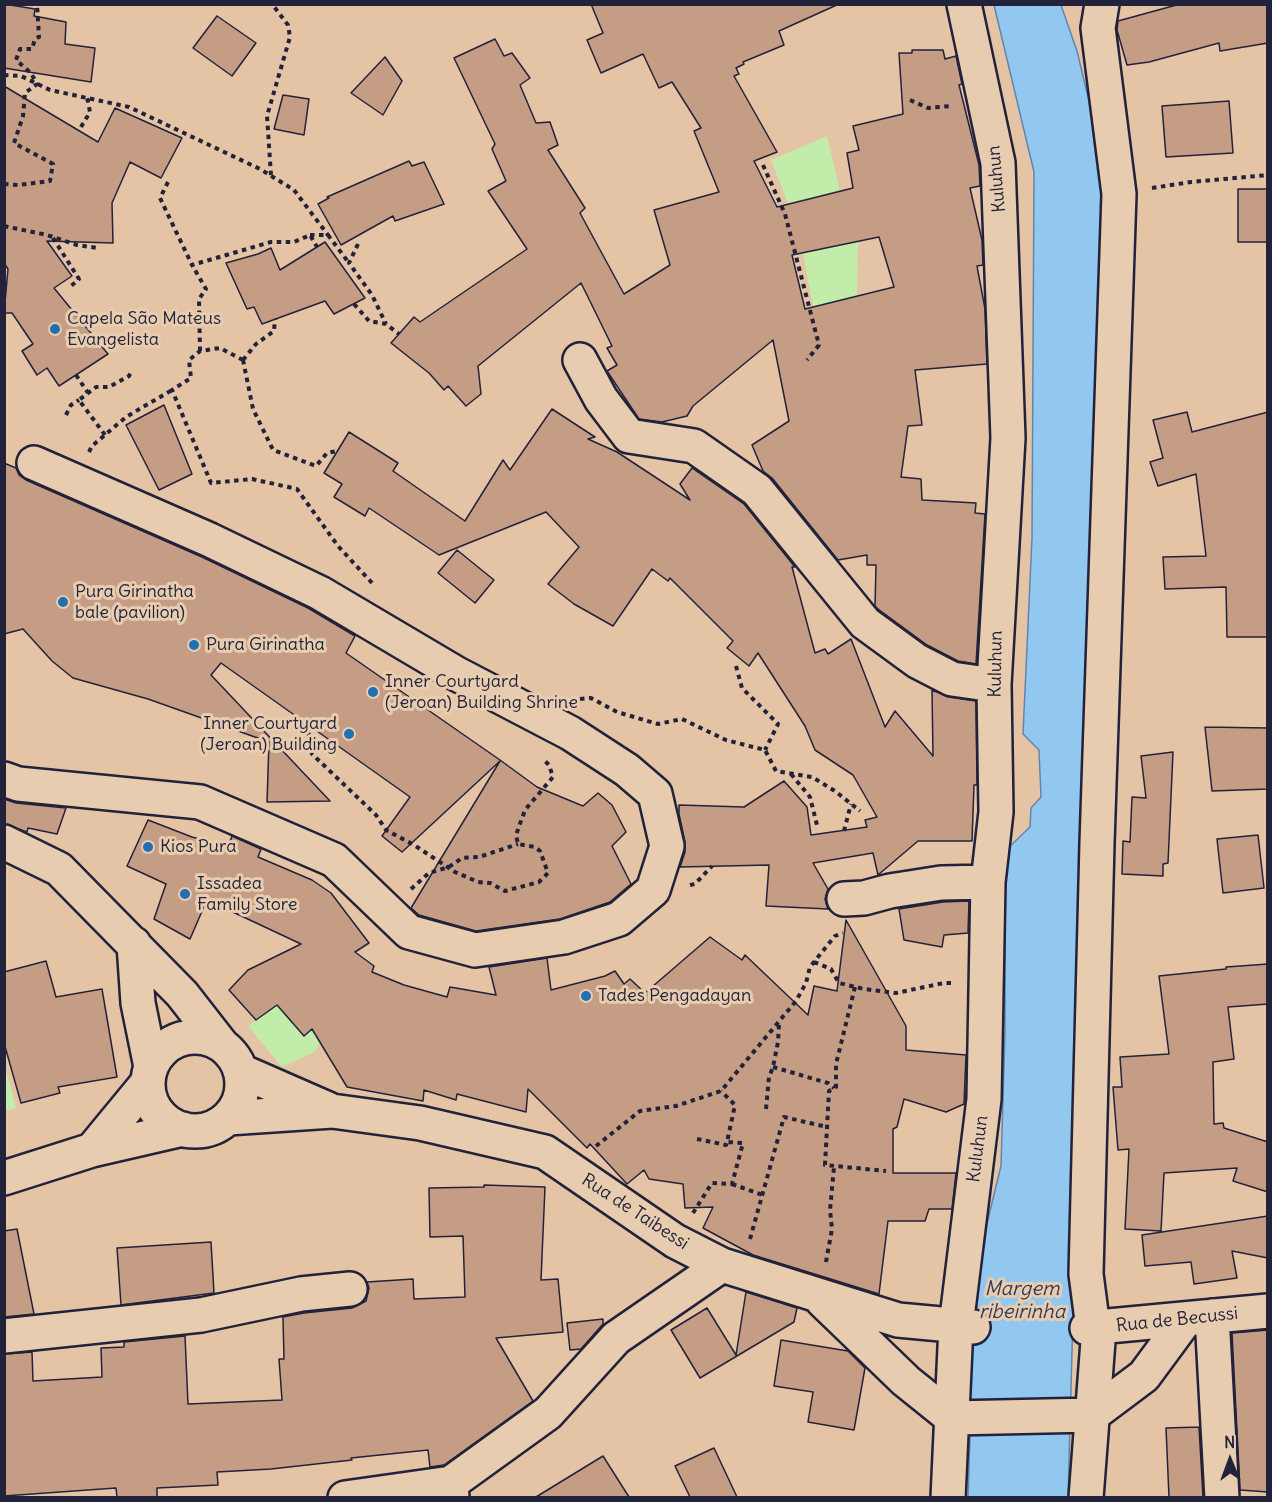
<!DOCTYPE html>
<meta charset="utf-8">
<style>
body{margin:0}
#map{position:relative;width:1272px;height:1502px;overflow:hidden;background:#e5c4a6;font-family:Delius,sans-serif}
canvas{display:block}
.frame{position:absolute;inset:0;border:6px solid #22223b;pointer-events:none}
.north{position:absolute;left:1200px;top:1430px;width:60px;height:60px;-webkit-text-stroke:4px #e7ccaf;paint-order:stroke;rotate:359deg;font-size:16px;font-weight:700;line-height:24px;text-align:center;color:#22223b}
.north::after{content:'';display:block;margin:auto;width:21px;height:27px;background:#22223b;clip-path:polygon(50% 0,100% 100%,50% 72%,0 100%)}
</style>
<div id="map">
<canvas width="1272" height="1502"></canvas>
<div class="frame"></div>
<div class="north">N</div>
</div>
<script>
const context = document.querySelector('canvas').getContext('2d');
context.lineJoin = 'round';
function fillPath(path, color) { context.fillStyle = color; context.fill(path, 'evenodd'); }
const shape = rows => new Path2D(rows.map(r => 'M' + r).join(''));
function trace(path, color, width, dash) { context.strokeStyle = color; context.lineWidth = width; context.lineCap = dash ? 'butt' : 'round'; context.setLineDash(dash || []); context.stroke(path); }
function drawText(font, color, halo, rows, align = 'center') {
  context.font = font + ' Delius,sans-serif'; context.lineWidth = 6; context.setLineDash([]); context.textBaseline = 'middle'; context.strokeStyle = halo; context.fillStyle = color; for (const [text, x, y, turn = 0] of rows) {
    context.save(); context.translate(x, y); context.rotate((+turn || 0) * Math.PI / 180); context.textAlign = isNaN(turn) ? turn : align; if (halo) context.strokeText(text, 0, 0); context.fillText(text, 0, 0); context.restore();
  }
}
const green = shape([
 [827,136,840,191,788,204,771,160],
 [858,241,857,296,813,307,803,253],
 [277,1005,304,1036,336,1008,336,1036,319,1043,316,1051,282,1067,248,1026],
 [5,1066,16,1108,5,1111,4,1111]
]);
const water = shape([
 [994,5,1061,5,1077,51,1099,143,1107,225,1093,590,1068,1497,968,1498,970,1437,970,1293,1001,1166,1005,1033,1005,851,1030,827,1031,808,1041,797,1039,750,1023,734,1032,538,1034,172,994,5]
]);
const building = shape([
 [4,4,35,9,34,16,66,22,65,44,95,48,91,82,4,68,4,4],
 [591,4,839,4,779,31,784,45,743,62,744,64,736,68,739,74,734,76,777,152,754,161,777,207,853,188,847,153,859,150,853,126,903,114,899,53,912,53,912,50,943,50,945,59,956,56,962,84,959,85,979,165,980,186,970,188,982,240,983,265,977,266,985,309,987,364,915,370,922,425,908,426,901,477,921,479,922,500,976,503,975,513,985,514,976,664,958,661,927,645,878,609,875,606,876,565,867,565,867,555,838,560,772,478,763,471,752,445,789,421,773,340,693,406,687,416,662,422,639,419,607,371,617,365,607,348,612,346,581,283,478,366,481,394,466,406,448,386,444,390,429,373,391,343,414,317,420,322,527,249,488,191,506,181,492,149,495,144,454,58,495,39,504,56,512,53,530,78,520,85,536,123,550,122,558,145,548,150,585,208,580,213,624,294,670,265,654,210,719,192,694,131,701,128,672,82,659,88,643,54,601,73,587,40,603,33,591,4],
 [879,237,894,287,805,309,792,255,879,237],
 [1180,4,1268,4,1268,43,1220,51,1219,43,1149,62,1127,65,1117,30,1118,21,1180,4],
 [217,16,256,43,232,76,193,48,217,16],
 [385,57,402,81,383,115,351,93,385,57],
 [4,86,98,142,115,108,182,138,161,178,130,162,112,203,113,243,47,241,72,276,54,288,108,354,59,386,47,368,37,375,22,351,33,344,12,313,4,313,8,269,4,263,4,86],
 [283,95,309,99,304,135,274,129,283,95],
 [1229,101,1233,153,1166,157,1162,106,1229,101],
 [409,161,412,166,424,162,444,204,395,221,393,216,341,245,318,204,329,198,327,197,409,161],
 [1238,189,1268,189,1268,242,1238,242,1238,189],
 [325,242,365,298,334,314,325,301,262,324,254,307,247,309,226,263,258,254,271,248,280,270,325,242],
 [164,405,192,474,159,490,126,425,164,405],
 [552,409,595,437,588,439,617,452,690,500,680,484,692,468,744,504,795,567,792,567,815,653,825,649,828,654,851,639,885,727,895,711,933,756,932,690,949,697,976,701,977,785,974,785,972,841,918,841,878,875,873,853,813,863,828,889,825,899,828,909,766,906,769,865,680,867,685,852,685,842,679,814,679,805,744,807,784,781,807,807,811,835,867,827,865,820,877,817,853,775,815,750,805,726,758,653,749,666,727,648,733,641,670,578,668,581,652,569,613,626,574,604,548,584,579,547,546,512,439,555,369,508,365,516,334,497,342,484,324,473,349,432,398,463,393,471,465,521,503,460,510,470,552,409],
 [1187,412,1192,432,1268,412,1268,637,1227,637,1226,587,1165,589,1163,557,1206,556,1196,474,1158,486,1150,462,1163,458,1153,420,1187,412],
 [4,463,16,468,19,475,26,480,202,557,308,608,355,636,346,653,500,760,537,787,583,806,598,793,612,805,626,832,612,846,631,884,610,902,560,919,476,931,419,915,411,908,500,761,402,852,382,836,410,797,221,663,211,675,330,801,267,802,269,742,148,699,73,678,52,661,23,629,4,634,4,463],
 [457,550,494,580,475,603,438,573,457,550],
 [1205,727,1268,728,1268,789,1212,791,1205,727],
 [1173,752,1168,863,1163,864,1163,876,1122,874,1123,841,1130,842,1132,797,1146,798,1141,756,1173,752],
 [4,799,16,803,66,808,57,834,28,828,27,832,4,824,4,799],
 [148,820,192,837,228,847,232,836,261,849,258,857,312,880,331,893,369,943,355,952,374,966,372,972,404,985,447,997,450,987,496,995,489,967,547,958,551,990,605,976,615,971,624,984,630,979,645,993,710,937,742,960,745,955,808,1015,814,986,837,991,846,920,906,1026,906,1050,966,1055,964,1104,946,1112,904,1099,897,1127,893,1129,893,1173,956,1173,952,1209,929,1209,925,1221,888,1221,879,1294,753,1255,703,1228,713,1207,685,1208,683,1184,649,1179,644,1170,627,1184,590,1144,587,1148,528,1089,526,1112,457,1094,456,1100,424,1090,423,1101,347,1087,312,1029,304,1036,277,1005,256,1020,229,990,248,970,301,944,235,913,206,902,190,939,154,919,166,884,127,866,148,820],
 [1258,835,1264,888,1223,893,1217,839,1258,835],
 [969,901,968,933,944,935,942,947,904,940,899,909,943,902,969,901],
 [46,961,56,997,102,989,117,1077,58,1087,60,1093,21,1103,4,1043,4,972,46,961],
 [1268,964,1268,1004,1228,1007,1234,1059,1213,1062,1214,1124,1223,1123,1224,1128,1268,1142,1268,1192,1233,1181,1237,1168,1164,1173,1161,1231,1125,1229,1129,1149,1118,1150,1113,1087,1122,1087,1120,1057,1169,1054,1159,976,1226,969,1226,967,1268,964],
 [484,1185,545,1187,541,1280,558,1279,563,1332,496,1338,533,1401,444,1465,430,1467,428,1450,351,1458,352,1460,271,1469,217,1472,218,1485,157,1488,157,1497,117,1497,116,1488,4,1496,4,1354,32,1352,33,1381,102,1377,101,1348,124,1347,124,1342,185,1336,188,1404,282,1400,279,1359,284,1359,283,1317,304,1313,352,1308,366,1301,369,1288,367,1282,413,1279,414,1299,465,1297,463,1236,430,1237,429,1188,484,1187,484,1185],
 [1268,1216,1268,1258,1232,1251,1237,1278,1194,1284,1191,1262,1145,1266,1142,1235,1268,1216],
 [17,1229,34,1314,4,1317,4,1231,17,1229],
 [211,1242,214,1293,121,1305,117,1248,211,1242],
 [746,1292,797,1308,794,1322,700,1378,671,1330,707,1308,736,1355,746,1292],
 [603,1319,603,1324,581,1349,570,1350,567,1323,603,1319],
 [1268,1330,1268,1492,1240,1490,1232,1333,1268,1330],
 [781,1340,848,1351,865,1368,854,1430,808,1422,813,1392,774,1386,781,1340],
 [1199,1427,1203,1497,1169,1497,1166,1428,1199,1427],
 [714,1448,737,1497,690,1497,675,1466,714,1448],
 [603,1456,629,1497,536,1497,603,1456]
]);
const path = shape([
 [4,75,21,76,50,90,129,107,260,169,294,190,328,235],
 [910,100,928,108,951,106],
 [81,127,90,112,87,97],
 [763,165,785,214,819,345,807,360],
 [271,175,267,116,290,37,288,25,272,4],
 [168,182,160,198,192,265],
 [4,184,18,185,50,181,53,164,14,143,23,116,25,93,37,84,31,73,16,60,20,49,32,49,35,39,39,37,37,4],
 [1152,188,1191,182,1268,175],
 [4,226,47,235,77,245,98,248],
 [310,235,328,235,349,263],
 [53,238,79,279,70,287],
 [358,244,349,263,372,295,386,324],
 [354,304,369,321,386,324,399,334],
 [200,351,199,299,206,289,192,265,271,242,294,242,310,235,317,247],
 [243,360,220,348,200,351,189,360,191,378,172,390,211,483,252,479,297,489,338,546,373,584],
 [243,360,253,409,273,450,316,466,327,453,337,451],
 [243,360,256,344,274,331,275,319],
 [76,375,88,393],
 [66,415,71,405,79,400],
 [105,435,79,400,96,387,109,387,129,376,132,370],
 [89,452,92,446,126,417,172,390],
 [736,666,742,688,778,724,765,750],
 [580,699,591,698,617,712,658,724,682,719,726,740,765,750,776,771,812,777,835,791,860,811],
 [307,724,312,754,376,815,386,830,414,845,455,872,478,882,490,883,505,891,539,882,548,873,540,851,535,847,518,844,516,835,525,810,553,777,549,765,543,759],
 [791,774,810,797,817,825],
 [844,831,851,804],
 [690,885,695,884,712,866],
 [411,889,429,873,449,867,462,858,479,857,518,844],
 [814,962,831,969,839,983,864,989,896,993,944,983,952,983],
 [855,987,836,1064,836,1087,829,1091,825,1165,886,1171],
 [773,1067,828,1083,834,1088],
 [766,1109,769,1077,773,1067,778,1042,779,1024],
 [697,1139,726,1145,727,1142],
 [596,1146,640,1111,676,1106,721,1091,796,1001,806,983,810,967,835,936,843,933],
 [732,1184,763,1195],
 [693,1213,712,1183,732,1184,743,1143,727,1142,735,1105,721,1091],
 [750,1239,784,1117,827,1127],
 [826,1262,832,1229,830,1210,834,1167]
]);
const minor = shape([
 [580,360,601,399,629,436,694,446,757,490,865,623,917,661,952,679,994,685],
 [4,779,18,784,200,802,334,860,409,932,475,950,564,937,619,919,653,890,667,846,655,794,627,770,570,733,457,674,320,593,210,540,34,463],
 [4,842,59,869,182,994,221,1044],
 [844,899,864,898,890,891,941,883,988,882],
 [134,944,138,1003,151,1067],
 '148 1084a47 47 0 1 1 94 0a47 47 0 1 1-94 0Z',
 [241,1071,328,1109],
 [228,1118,332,1111,420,1123,545,1152,675,1241,722,1265,898,1320,973,1327],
 [92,1150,148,1082],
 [4,1178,92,1150,183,1129],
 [822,1300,906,1381,952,1418,1092,1415,1144,1376,1186,1319],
 [1212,1316,1222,1498],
 [1087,1328,1268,1311],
 [1093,1328,1086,1274,1097,843,1119,194,1098,28,1102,4],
 [4,1336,201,1315,301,1294,350,1289],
 [451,1483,548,1413,616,1338,722,1265],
 [345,1498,451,1483,452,1498],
 [948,1498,956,1326,984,1099,988,882,996,812,994,685,1008,438,998,163,964,4],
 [1086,1498,1099,1328]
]);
const markers = [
 [55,329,6,"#1f6fb2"],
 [63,602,6,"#1f6fb2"],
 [194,645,6,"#1f6fb2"],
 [373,692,6,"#1f6fb2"],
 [349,734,6,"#1f6fb2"],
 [148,847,6,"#1f6fb2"],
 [185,894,6,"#1f6fb2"],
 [586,996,6,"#1f6fb2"]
];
const streetNames = [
 ["Kuluhun",997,179,-95],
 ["Kuluhun",996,664,-89],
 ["Kuluhun",978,1149,-83],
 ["Rua de Taibessi",635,1212,33],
 ["Rua de Becussi",1177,1320,-6]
];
const poiNames = [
 ["Capela São Mateus",67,319],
 ["Evangelista",67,340],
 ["Pura Girinatha",75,592],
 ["bale (pavilion)",75,613],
 ["Pura Girinatha",206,645],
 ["Inner Courtyard",385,682],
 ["(Jeroan) Building Shrine",385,703],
 ["Inner Courtyard",337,724,"right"],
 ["(Jeroan) Building",337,745,"right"],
 ["Kios Pura",160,847],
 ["Issadea",197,884],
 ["Family Store",197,905],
 ["Tades Pengadayan",598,996]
];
const waterNames = [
 ["Margem",1022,1289],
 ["ribeirinha",1022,1312]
];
fillPath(green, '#c1eca9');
fillPath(water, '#92c7f0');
trace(water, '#6585a8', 1.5);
fillPath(building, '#c59d84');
trace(building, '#22223b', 1.5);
trace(minor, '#22223b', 38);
trace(path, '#22223b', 4, [4.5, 4.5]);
trace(minor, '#e7ccaf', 33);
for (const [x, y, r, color] of markers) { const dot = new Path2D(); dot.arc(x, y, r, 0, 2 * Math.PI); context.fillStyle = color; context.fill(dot); trace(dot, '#e7ccaf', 2); }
drawText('18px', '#22223b', '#e7ccaf', streetNames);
drawText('18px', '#22223b', '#e7ccaf', poiNames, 'left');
drawText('italic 20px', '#333b56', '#e7ccaf', waterNames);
</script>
